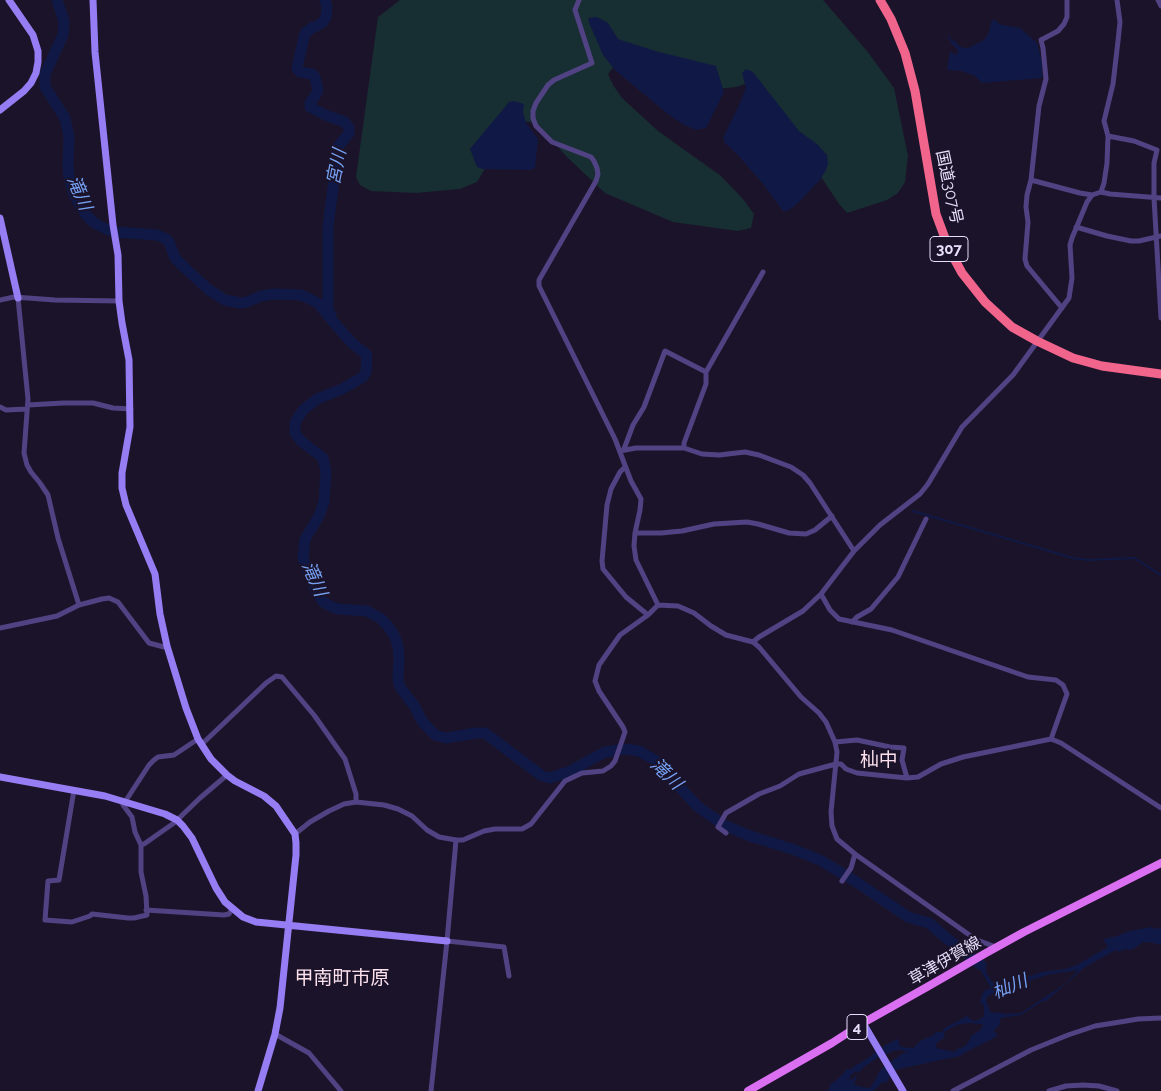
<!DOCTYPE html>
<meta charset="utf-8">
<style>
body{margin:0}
canvas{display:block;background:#1b1329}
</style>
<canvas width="1161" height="1091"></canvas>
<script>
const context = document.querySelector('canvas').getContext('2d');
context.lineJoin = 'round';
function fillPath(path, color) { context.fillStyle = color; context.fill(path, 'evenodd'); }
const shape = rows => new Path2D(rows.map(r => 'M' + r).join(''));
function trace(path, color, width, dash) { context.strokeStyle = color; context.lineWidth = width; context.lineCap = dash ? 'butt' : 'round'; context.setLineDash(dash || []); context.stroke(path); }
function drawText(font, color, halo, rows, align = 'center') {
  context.font = font + ' Raleway,"Noto Sans JP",sans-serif'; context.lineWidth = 4; context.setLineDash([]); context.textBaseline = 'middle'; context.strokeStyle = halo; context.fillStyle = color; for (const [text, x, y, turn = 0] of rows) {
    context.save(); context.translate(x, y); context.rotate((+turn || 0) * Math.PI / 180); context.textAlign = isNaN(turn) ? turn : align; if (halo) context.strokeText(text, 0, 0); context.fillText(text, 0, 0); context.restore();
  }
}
const green = shape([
 [400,0,823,0,867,51,894,88,908,156,905,182,898,193,887,200,847,213,839,204,759,83,751,82,736,87,717,89,615,65,608,74,613,85,622,98,658,131,721,176,743,199,754,214,751,228,738,231,673,222,605,193,567,157,538,125,530,122,524,121,494,153,477,182,460,189,416,193,371,191,360,185,356,177,378,17]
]);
const water = shape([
 [597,17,608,23,618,39,655,51,716,66,724,92,706,128,696,130,684,125,669,115,615,70,603,55,590,25,588,18],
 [994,19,998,23,1002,25,1020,28,1037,43,1042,62,1042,78,982,83,975,76,962,71,947,70,950,52,952,52,955,55,958,53,957,49,951,43,948,37,949,35,952,41,954,40,960,47,968,48,984,40,989,32,991,22],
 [746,69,753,72,799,131,817,144,827,155,828,164,826,170,820,180,796,205,787,211,783,211,763,184,737,154,725,143,723,138,738,107,746,88,742,73],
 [514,101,524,104,523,112,526,123,538,139,535,168,531,170,483,169,477,167,470,149,509,102],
 [1152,927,1156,929,1161,928,1161,945,1149,942,1143,942,1135,948,1129,950,1126,949,1119,952,1116,950,1085,967,1046,1001,1043,1001,1021,1015,1001,1018,999,1026,994,1030,998,1036,968,1051,960,1056,899,1069,894,1071,886,1083,883,1082,873,1091,828,1091,832,1082,833,1083,844,1073,844,1072,847,1069,851,1069,857,1064,859,1064,872,1055,875,1051,891,1042,897,1039,899,1040,899,1045,902,1047,913,1048,920,1041,934,1035,936,1032,942,1032,946,1027,967,1016,973,1021,979,1020,984,1016,984,1006,980,1002,982,995,984,991,991,988,981,971,981,967,967,956,973,956,986,967,986,973,993,983,1006,984,1042,972,1065,969,1077,965,1108,947,1103,939,1117,936,1130,931],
 [1078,970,1066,983,1021,1013,1005,1014,998,1012,997,1013,993,1013,990,1011,986,1000,987,997,999,990,1051,974],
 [969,1023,983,1024,982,1027,980,1030,970,1037,970,1040,965,1046,957,1049,955,1052,936,1048,937,1046,935,1044,944,1038,945,1035,944,1034,944,1032,957,1025],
 [896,1050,900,1050,910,1052,905,1052,883,1067,878,1074,876,1079,870,1088,861,1087,854,1084,857,1077,855,1076,851,1080,849,1078,853,1073,857,1071,857,1073,858,1073,864,1067,877,1058]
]);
const stream = shape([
 [913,511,1073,558,1088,560,1134,558,1161,575]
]);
const river = shape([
 [57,0,64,21,63,35,45,74,45,87,65,118,69,136,68,165,69,178,74,195,86,215,93,222,106,229,116,232,157,235,166,239,169,242,175,258,184,267,209,290,225,300,240,303,247,302,261,296,274,294,301,295,310,299,319,304,335,324,352,343,367,355,366,372,363,377,342,389,317,399,303,410,297,419,295,423,295,433,301,441,323,458,326,472,324,502,319,516,305,539,303,558,317,593,323,602,332,607,338,609,367,611,380,618,388,626,395,637,398,646,399,657,398,680,400,687,415,707,422,721,435,735,446,738,476,733,485,733,542,776,550,778,568,772,605,752,625,749,639,751,655,760,697,806,724,825,750,836,792,849,820,860,855,881,908,917,929,923,944,936,981,965],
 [325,0,327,7,326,17,322,23,315,27,313,27,305,33,297,68,300,72,312,74,315,77,318,90,315,96,310,103,310,107,325,115,345,122,349,128,349,133,338,147,328,227,328,309,331,315]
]);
const street = shape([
 [579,0,575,10,592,63,554,80,548,85,536,103,533,111,533,118,536,126,552,142,591,157,594,161,597,168,598,174,596,181,539,280,539,286,615,439,631,481,641,499,640,510,635,533,634,546,636,560,658,605],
 [1158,0,1161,6],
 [1108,136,1134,141,1157,150,1154,163,1154,198,1161,318],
 [1031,180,1080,193,1092,195],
 [1101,192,1104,183,1107,163,1108,136,1104,121,1113,84,1118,41,1120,22,1117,0],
 [1076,227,1107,236,1131,241,1139,241,1161,236],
 [18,298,28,399,24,453,27,465,31,472,40,483,48,495,58,538,79,605],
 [0,300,14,297,55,300,119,301],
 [1062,308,1027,266,1025,259,1028,222,1026,207,1027,195,1031,180,1039,106,1046,79,1043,48,1041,40,1058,31,1064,24,1067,17,1067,0],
 [28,405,63,403,93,403,113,408,131,409],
 [0,407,6,410,27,409],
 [684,448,684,443,706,384,706,372,763,272],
 [624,449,633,425,644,407,665,351,706,372],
 [620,451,636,448,684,448,702,454,719,455,745,452,759,455,791,467,803,475,810,483,854,551],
 [625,467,620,472,611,489,607,505,602,561,603,569,626,597,648,615],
 [635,533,661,533,682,531,714,524,747,522,758,524,789,533,806,534,815,530,832,516],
 [821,594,830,610,839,619,892,630,1028,677,1056,680,1063,685,1067,694,1051,739],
 [852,622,857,617,871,609,898,577,926,519],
 [0,628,57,616,79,605,102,599,109,598,118,602,149,643,164,647,167,646],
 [753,642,759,637,803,611,821,594,854,551,880,525,920,494,928,484,962,427,1013,375,1069,298,1072,278,1070,245,1072,238,1087,202,1092,195,1101,192,1110,194,1161,198],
 [835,742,857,740,890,747,904,748,902,760,907,778],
 [201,745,266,683,276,676,282,677,314,715,345,759,356,794,356,802],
 [74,790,59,880,48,881,45,920,72,922,90,916,92,914,128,918,134,918,147,915,146,896,141,872,141,845,135,832,132,817,123,805,149,765,154,760,158,757,174,755,198,739],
 [726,833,718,827,726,813,759,794,780,786,799,774,836,764,841,764,846,769,857,773,907,778,918,777,941,764,963,757,1051,739,1061,743,1161,808],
 [295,834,310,822,329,811,344,804,356,802,384,805,398,809,412,816,427,830,439,837,456,840,463,840,484,831,495,829,522,829,531,824,565,781,582,773,603,771,611,766,615,761,625,732,623,727,599,691,595,681,599,665,620,635,648,615,658,605,678,606,694,613,711,626,726,635,753,642,759,647,801,697,819,713,826,722,835,742,837,752,831,812,832,826,837,839,855,854,968,934,977,940,996,947],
 [456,840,447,941,504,947,509,976],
 [141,845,144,844,174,823,200,798,227,775],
 [842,881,851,868,855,854],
 [146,910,224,915,229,914,232,909],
 [275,1034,309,1053,341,1091],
 [431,1091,447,941],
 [953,1091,1031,1050,1068,1035,1095,1026,1120,1022,1138,1019,1161,1018],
 [1049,1091,1066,1086,1083,1085,1099,1086,1117,1091]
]);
const secondary = shape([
 [93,0,95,52,113,225,118,255,119,301,122,323,129,360,130,427,122,473,122,488,126,505,155,574,160,614,167,646,186,708,198,739,211,759,227,775,235,781,264,796,276,806,295,834,296,843,296,855,280,1008,275,1034,258,1091],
 [0,110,24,91,31,83,36,73,38,62,38,51,33,35,9,0],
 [0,218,18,298],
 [0,777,105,796,165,814,177,820,183,826,192,838,216,888,225,902,243,917,256,922,447,941],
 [863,1023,903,1091]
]);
const primary = shape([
 [748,1091,832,1043,863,1023,927,987,986,953,1024,932,1161,863]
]);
const highway = shape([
 [880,0,891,19,905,53,915,91,936,214,949,249,962,273,985,302,1012,327,1037,341,1073,358,1102,366,1161,374]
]);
const shields = [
 [949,249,38],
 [857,1027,20]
];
const shieldNames = [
 ["307",949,249],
 ["4",857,1027]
];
const streetNames = [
 ["国道307号",949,187,78],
 ["草津伊賀線",945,961,-30]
];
const waterNames = [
 ["宮川",337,167,-79],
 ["滝川",79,193,67],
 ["滝川",314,579,66],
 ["滝川",666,774,44],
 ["杣川",1010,987,-22]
];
const quarterNames = [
 ["杣中",879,760],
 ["甲南町市原",342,978]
];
fillPath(green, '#172e32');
fillPath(water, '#101945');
trace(stream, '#101945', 2);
trace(river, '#101945', 11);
trace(street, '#514283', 5);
trace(secondary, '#977df3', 7);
trace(primary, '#da6ff2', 8);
trace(highway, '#f1648c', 9);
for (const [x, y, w] of shields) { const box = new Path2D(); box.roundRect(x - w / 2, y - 12.5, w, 25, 4); context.fillStyle = '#1b1329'; context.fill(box); trace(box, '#e7defc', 1); }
drawText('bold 15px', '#e7defc', null, shieldNames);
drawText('16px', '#e7defc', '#1b1329', streetNames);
drawText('italic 18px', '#75a0f3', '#1b1329', waterNames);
drawText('19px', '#fce0ec', '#1b1329', quarterNames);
</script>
